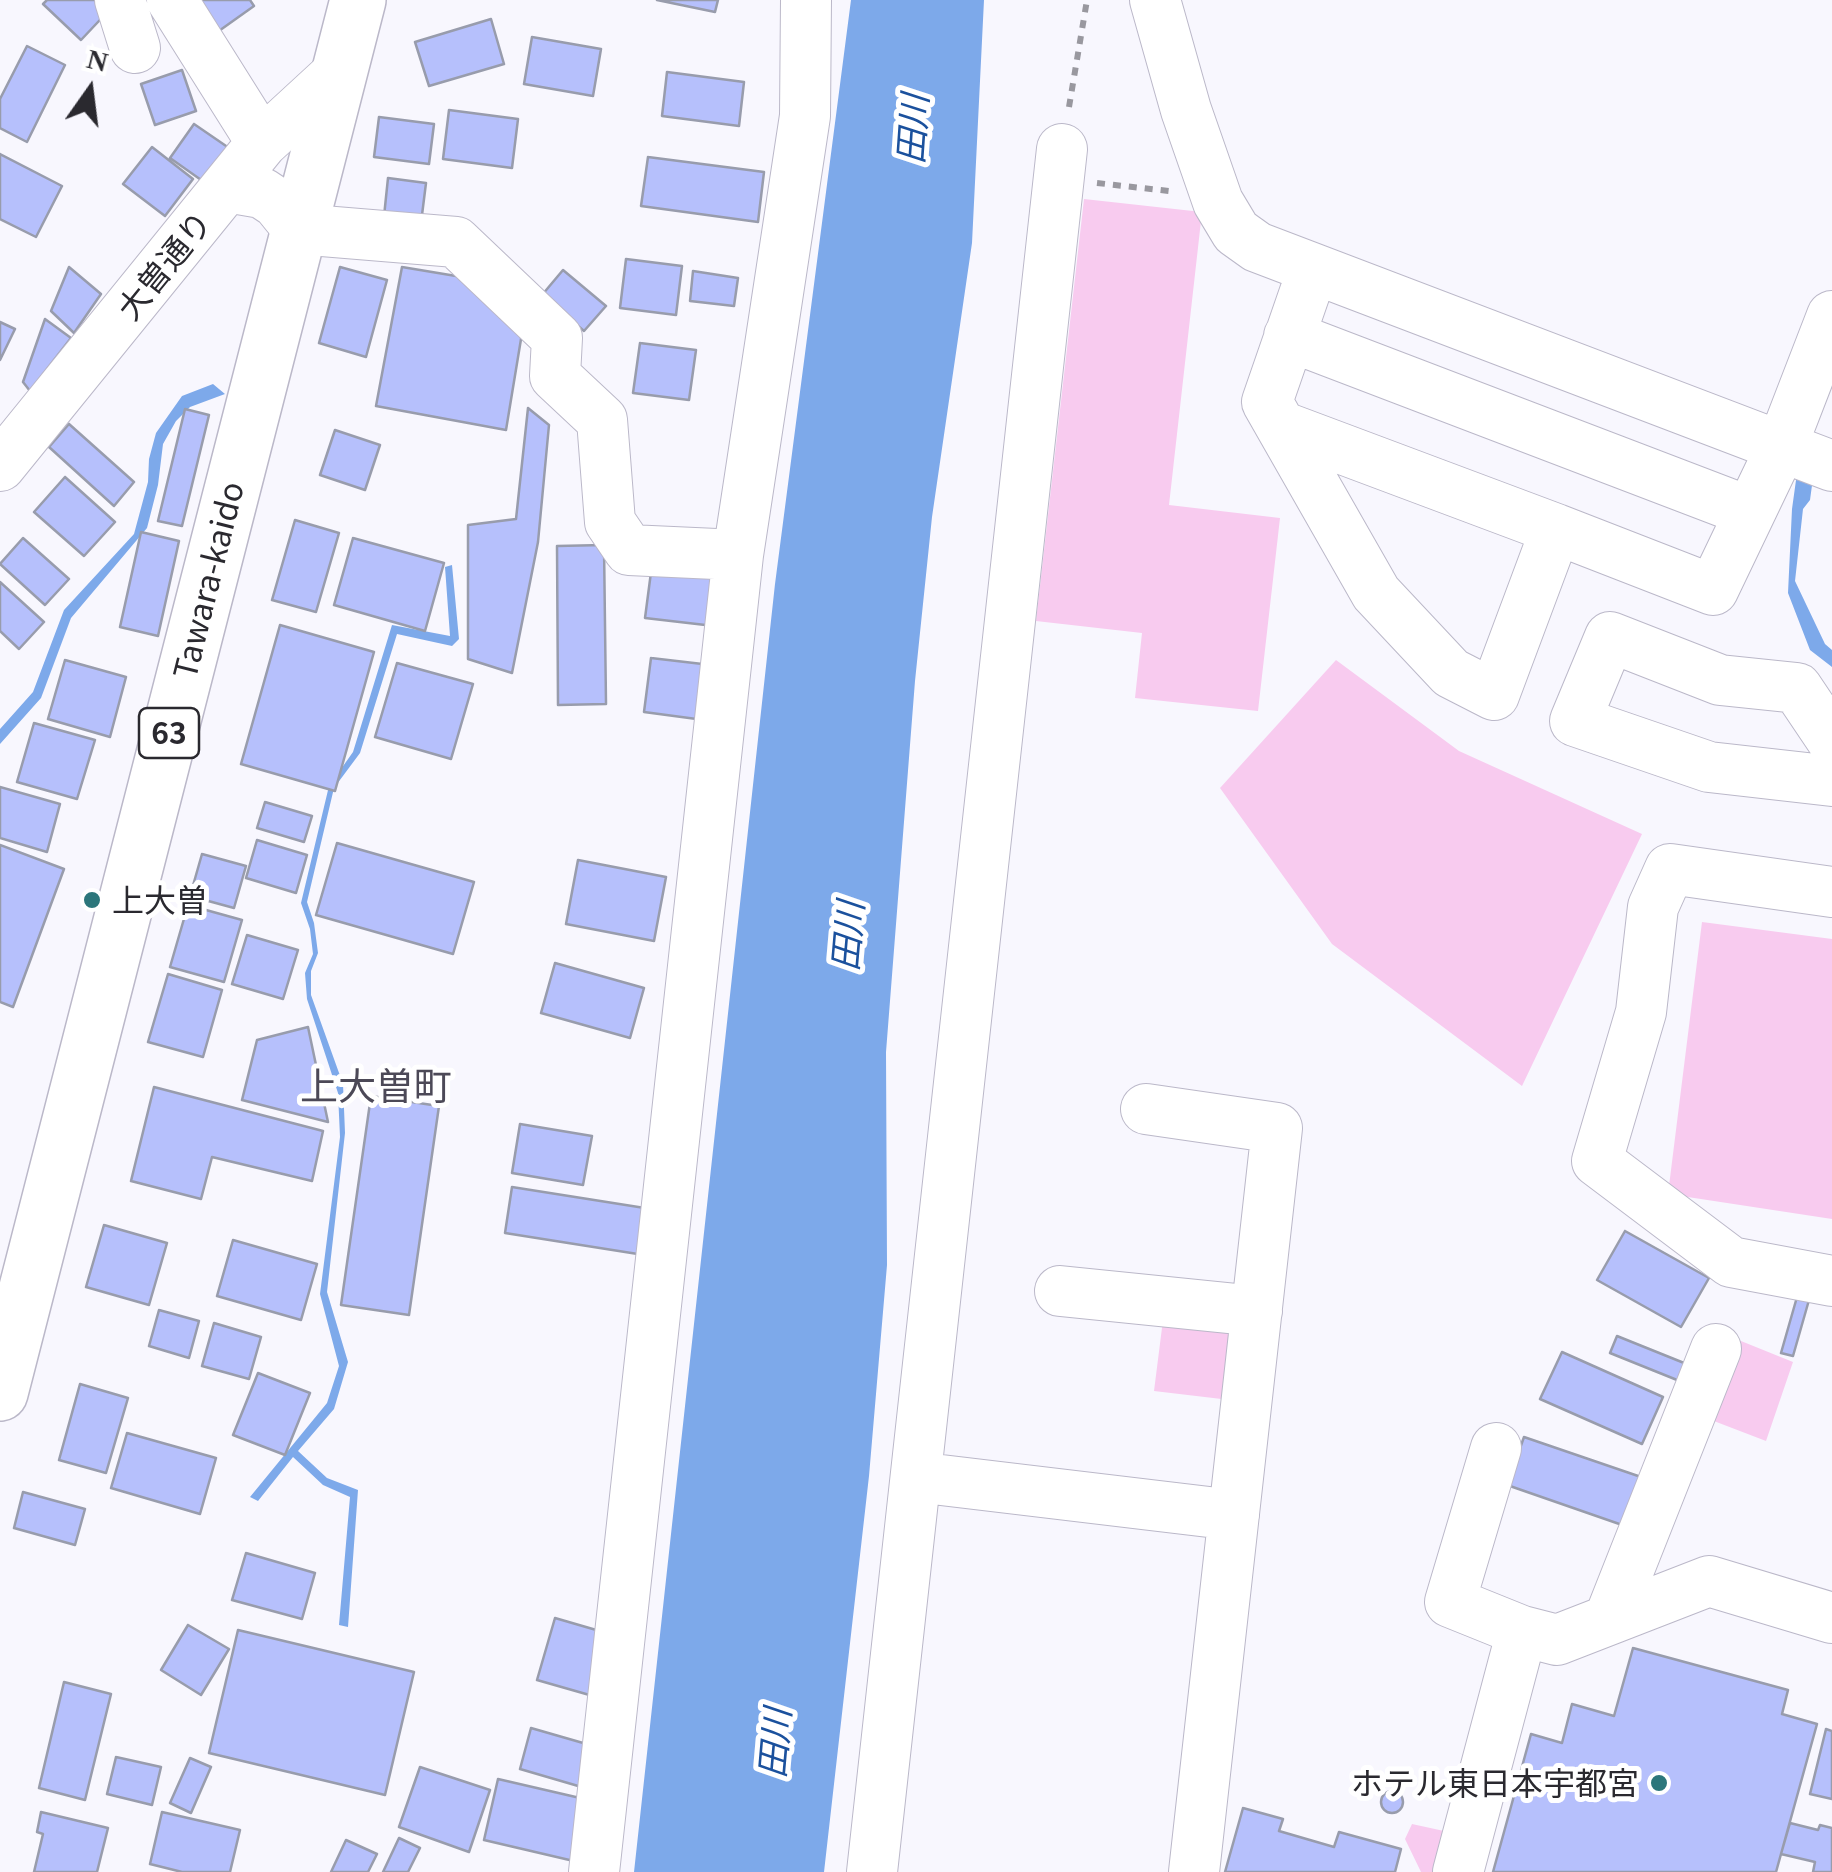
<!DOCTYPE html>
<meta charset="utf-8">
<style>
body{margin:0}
#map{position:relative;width:1832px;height:1872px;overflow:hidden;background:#f8f7fe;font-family:Georgia,serif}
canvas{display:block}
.north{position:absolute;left:40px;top:40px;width:100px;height:100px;-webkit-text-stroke:8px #fff;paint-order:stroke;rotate:14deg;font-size:28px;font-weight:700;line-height:40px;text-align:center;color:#2a292f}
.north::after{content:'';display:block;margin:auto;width:35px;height:45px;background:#2a292f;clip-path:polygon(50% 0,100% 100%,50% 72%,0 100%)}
</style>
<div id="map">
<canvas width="1832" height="1872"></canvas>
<div class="north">N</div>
</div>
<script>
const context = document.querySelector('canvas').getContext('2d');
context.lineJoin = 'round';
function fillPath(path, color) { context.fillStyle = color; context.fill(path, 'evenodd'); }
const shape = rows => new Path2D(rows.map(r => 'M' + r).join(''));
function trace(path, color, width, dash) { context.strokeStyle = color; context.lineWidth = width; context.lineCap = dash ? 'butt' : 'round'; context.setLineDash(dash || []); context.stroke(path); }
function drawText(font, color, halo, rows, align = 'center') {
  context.font = font + ' Georgia,"Noto Sans JP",serif'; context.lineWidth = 10; context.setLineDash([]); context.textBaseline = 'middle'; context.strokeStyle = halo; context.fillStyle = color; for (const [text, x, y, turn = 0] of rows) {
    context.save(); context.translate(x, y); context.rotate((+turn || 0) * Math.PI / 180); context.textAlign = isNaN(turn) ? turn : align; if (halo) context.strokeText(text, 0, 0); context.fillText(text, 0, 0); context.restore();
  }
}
const green = shape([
 [1084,199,1202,212,1169,505,1280,518,1258,711,1135,698,1142,633,1036,621],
 [1336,660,1459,751,1642,834,1522,1086,1332,944,1220,788],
 [1702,922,1832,939,1832,1219,1668,1194],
 [1164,1312,1230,1320,1230,1400,1154,1391],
 [1736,1339,1793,1362,1766,1441,1706,1418],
 [1412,1824,1444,1831,1432,1872,1421,1872,1405,1839]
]);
const water = shape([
 [851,0,984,0,972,243,932,517,915,681,886,1052,887,1265,869,1476,824,1872,634,1872,775,584],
 [213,384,225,394,190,407,176,421,163,444,158,485,147,528,71,618,41,698,0,744,0,729,33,692,64,610,134,534,148,482,149,459,156,433,182,396],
 [1797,473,1813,478,1810,500,1803,509,1795,581,1825,644,1832,650,1832,667,1810,650,1788,593,1792,509],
 [452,565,459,639,452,646,397,634,360,753,334,788,307,902,314,923,318,953,311,971,311,995,343,1084,345,1133,327,1292,348,1362,334,1409,298,1451,327,1478,358,1490,348,1627,339,1625,350,1497,323,1485,293,1457,258,1501,250,1497,327,1403,339,1366,320,1294,340,1137,338,1093,307,999,305,973,313,954,310,929,301,903,329,786,353,752,392,625,450,636,445,567]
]);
const building = shape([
 [47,0,108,0,114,5,81,40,43,4,47,0],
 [186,0,250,0,254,6,209,38,186,0],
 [657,0,718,0,715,12,657,0],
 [491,19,504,64,429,86,415,42,491,19],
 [532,37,601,49,593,96,524,84,532,37],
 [27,46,65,65,27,142,0,128,0,99,27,46],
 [182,70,196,111,155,125,141,84,182,70],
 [667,72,744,82,739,126,662,116,667,72],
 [449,110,518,119,512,168,443,159,449,110],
 [379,117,434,124,429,164,374,157,379,117],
 [194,124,229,148,204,182,170,158,194,124],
 [152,147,193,179,165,216,123,184,152,147],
 [0,154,62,186,36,237,0,219,0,154],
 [648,157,764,172,758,222,641,206,648,157],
 [388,178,426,183,420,231,383,226,388,178],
 [626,259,682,266,676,315,620,308,626,259],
 [69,267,101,294,74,333,51,311,69,267],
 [340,267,387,280,366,357,319,343,340,267],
 [402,267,462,277,523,327,506,430,376,406,402,267],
 [563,270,606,306,584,331,542,295,563,270],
 [693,271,738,278,734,306,690,301,693,271],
 [45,319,71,338,30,391,23,382,45,319],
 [0,322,15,329,0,360,0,322],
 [640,343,696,350,689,400,633,393,640,343],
 [528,408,549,425,538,542,512,673,468,659,468,525,516,519,528,408],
 [185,409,209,415,182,526,158,521,185,409],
 [69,424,134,482,114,506,49,447,69,424],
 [335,430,380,445,365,490,320,475,335,430],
 [65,477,115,522,84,556,34,512,65,477],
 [295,520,339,533,316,612,272,600,295,520],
 [141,532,179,541,158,636,120,627,141,532],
 [23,538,69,579,45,605,0,564,23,538],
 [353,538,444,563,425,631,334,605,353,538],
 [604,545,606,704,558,705,557,546,604,545],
 [653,557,722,566,714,626,645,618,653,557],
 [0,582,44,622,19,649,0,631,0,582],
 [280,625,374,652,335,791,241,764,280,625],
 [651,658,711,665,704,720,644,712,651,658],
 [65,660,126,677,110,737,48,719,65,660],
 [397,663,473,684,451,759,375,737,397,663],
 [34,723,95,740,77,799,17,782,34,723],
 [0,787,60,804,47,852,0,838,0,787],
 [265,802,312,816,304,842,257,828,265,802],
 [257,840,307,855,296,893,246,878,257,840],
 [337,843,474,882,453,954,316,915,337,843],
 [0,845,64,869,13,1007,0,1002,0,845],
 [202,854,246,866,234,908,190,896,202,854],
 [578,860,666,877,654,941,566,924,578,860],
 [188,905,242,920,224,982,170,967,188,905],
 [247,935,298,950,283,999,232,984,247,935],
 [555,963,644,988,630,1038,541,1013,555,963],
 [168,974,222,990,203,1057,148,1042,168,974],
 [308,1027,328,1122,242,1100,257,1040,308,1027],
 [154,1087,323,1131,312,1181,212,1157,201,1199,131,1181,154,1087],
 [371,1096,439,1106,409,1315,341,1305,371,1096],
 [520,1124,592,1136,583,1185,512,1173,520,1124],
 [512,1187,651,1209,644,1255,505,1233,512,1187],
 [104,1225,167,1243,149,1305,86,1287,104,1225],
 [1625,1231,1709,1278,1681,1327,1597,1280,1625,1231],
 [233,1240,317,1264,301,1320,217,1296,233,1240],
 [1797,1297,1809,1300,1793,1356,1781,1353,1797,1297],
 [159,1310,199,1321,189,1358,149,1346,159,1310],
 [214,1323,261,1337,249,1379,202,1366,214,1323],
 [1617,1336,1694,1367,1687,1384,1610,1353,1617,1336],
 [1562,1352,1663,1397,1642,1444,1540,1399,1562,1352],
 [258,1373,310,1393,285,1455,233,1435,258,1373],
 [80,1384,128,1398,106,1473,59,1460,80,1384],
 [127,1433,216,1458,200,1514,111,1488,127,1433],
 [1524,1437,1644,1478,1628,1527,1507,1485,1524,1437],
 [23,1492,85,1509,75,1545,14,1528,23,1492],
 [246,1553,315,1573,302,1619,232,1600,246,1553],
 [555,1618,610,1634,593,1696,537,1680,555,1618],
 [188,1625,229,1649,201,1695,161,1670,188,1625],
 [238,1630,414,1672,385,1795,209,1753,238,1630],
 [1633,1648,1788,1690,1782,1714,1817,1724,1776,1872,1493,1872,1531,1734,1562,1743,1572,1704,1614,1716,1633,1648],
 [64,1682,111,1694,85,1800,39,1788,64,1682],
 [531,1728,597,1747,585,1788,520,1769,531,1728],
 [1826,1729,1832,1731,1832,1799,1810,1794,1826,1729],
 [116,1757,161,1767,152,1805,107,1794,116,1757],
 [190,1758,211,1767,191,1813,170,1803,190,1758],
 [420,1767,490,1790,469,1852,399,1827,420,1767],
 [498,1779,593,1801,578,1862,484,1840,498,1779],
 '1381 1802a11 11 0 1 1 22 0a11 11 0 1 1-22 0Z',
 [1243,1808,1283,1819,1279,1831,1334,1847,1339,1832,1401,1849,1395,1872,1225,1872,1243,1808],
 [41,1812,108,1828,97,1872,34,1872,43,1834,37,1832,41,1812],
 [162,1812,240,1830,230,1872,182,1872,150,1864,162,1812],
 [1790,1823,1818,1830,1820,1825,1832,1828,1832,1872,1813,1872,1815,1862,1781,1854,1790,1823],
 [399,1838,420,1848,408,1872,383,1872,399,1838],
 [346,1840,377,1854,368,1872,331,1872,346,1840]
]);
const path = shape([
 [1069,107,1087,0],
 [1097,183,1169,191]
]);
const minor = shape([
 [120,0,135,48],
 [172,0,262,143],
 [1155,0,1186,110,1218,202,1236,232,1257,247,1832,466],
 [227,187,262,193,277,203,298,229,456,242,557,338,555,376,602,420,610,522,629,550,738,555],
 [1313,269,1267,402,1376,593,1451,673,1494,695,1556,529,1713,590,1781,448,1832,316],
 [1289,336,1750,512],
 [1281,426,1556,529],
 [0,466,262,143,338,73],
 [1832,740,1797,688,1720,680,1610,637,1575,721,1709,767,1832,781],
 [1832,892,1670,869,1653,907,1641,1012,1597,1161,1731,1262,1832,1281],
 [1146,1109,1277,1128,1194,1872],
 [1060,1291,1257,1311],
 [1496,1448,1450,1602,1522,1631,1557,1640,1709,1581,1832,1618],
 [916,1477,1234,1515],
 [1610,1617,1716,1349],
 [594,1872,738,555,805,116,806,0],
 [872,1872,1062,149],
 [1458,1872,1522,1631]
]);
const major = shape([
 [0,1393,358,0]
]);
const markers = [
 [92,900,10,"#2c767b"],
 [1659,1783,10,"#2c767b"]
];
const shields = [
 [169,733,60]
];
const shieldNames = [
 ["63",169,733]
];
const streetNames = [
 ["大曽通り",164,265,-51],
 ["Tawara-kaido",208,580,-76]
];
const poiNames = [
 ["上大曽",112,900],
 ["ホテル東日本宇都宮",1639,1783,"right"]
];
const waterNames = [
 ["田川",912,129,-86],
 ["田川",847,936,-85],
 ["田川",774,1743,-85]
];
const quarterNames = [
 ["上大曽町",376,1086]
];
fillPath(green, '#f8cbef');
fillPath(water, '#7da9ea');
fillPath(building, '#b6c0fc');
trace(building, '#989cac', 2.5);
trace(minor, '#bbb8c9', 52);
trace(major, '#bbb8c9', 58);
trace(path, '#99989f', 6, [8, 8]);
trace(minor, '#fff', 50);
trace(major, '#fff', 55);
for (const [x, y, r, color] of markers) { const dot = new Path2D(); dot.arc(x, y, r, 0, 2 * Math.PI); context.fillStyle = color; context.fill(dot); trace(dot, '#fff', 4); }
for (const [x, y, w] of shields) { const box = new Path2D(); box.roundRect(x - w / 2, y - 25, w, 50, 8); context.fillStyle = '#fff'; context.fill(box); trace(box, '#2a292f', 2.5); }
drawText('bold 30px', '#2a292f', null, shieldNames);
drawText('32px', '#2a292f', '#fff', streetNames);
drawText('32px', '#2a292f', '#fff', poiNames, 'left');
drawText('italic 35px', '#1b519d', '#fff', waterNames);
drawText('38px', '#4c4957', '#fff', quarterNames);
</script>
